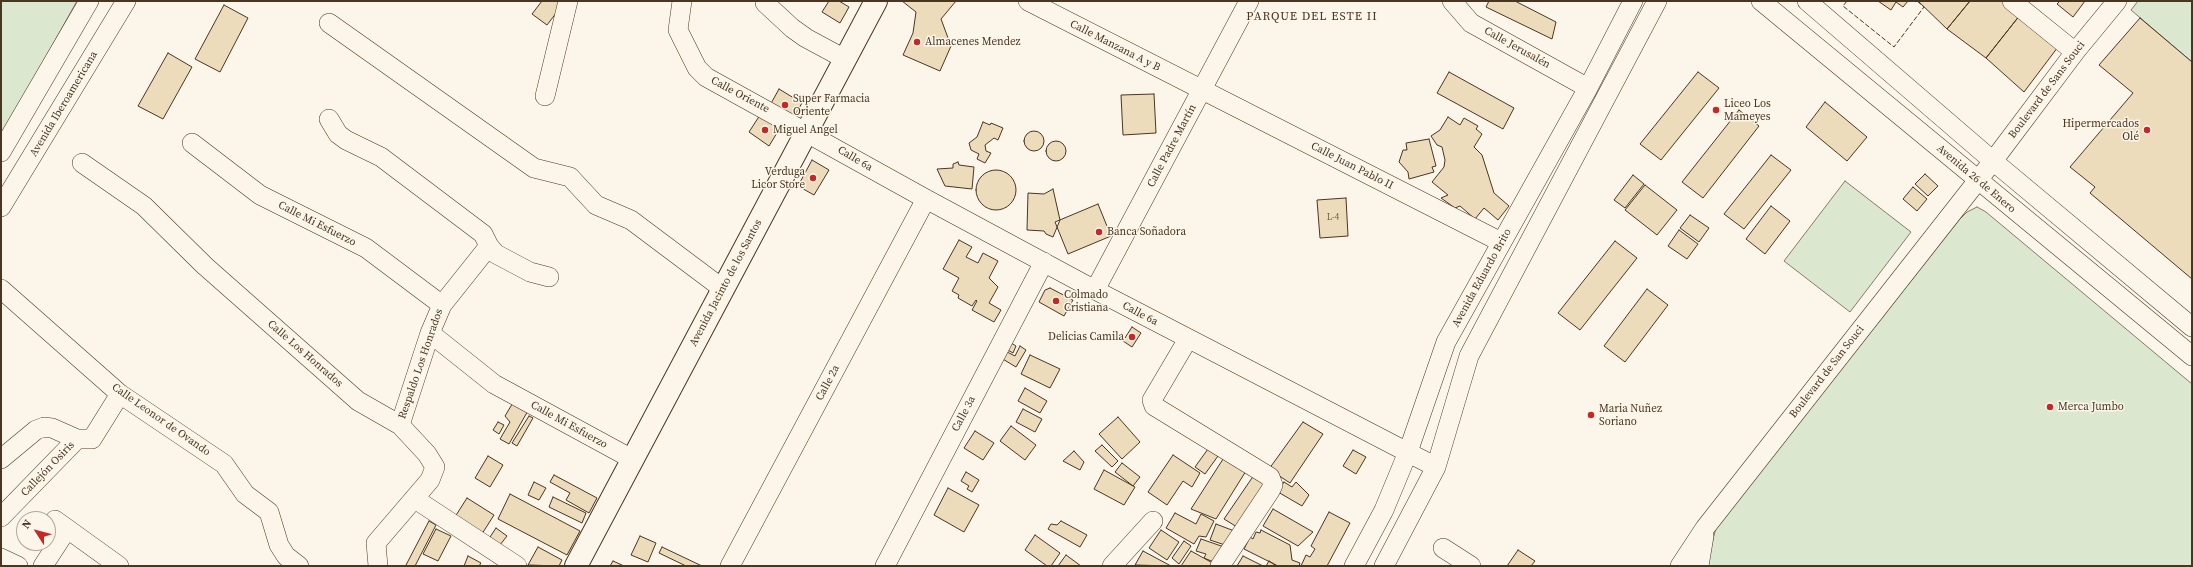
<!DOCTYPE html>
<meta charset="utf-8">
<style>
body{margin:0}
#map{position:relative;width:2193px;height:567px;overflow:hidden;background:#fbf6e9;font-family:"Source Serif 4",serif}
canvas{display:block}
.frame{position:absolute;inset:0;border:2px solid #4a3520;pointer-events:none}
.north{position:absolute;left:16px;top:511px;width:40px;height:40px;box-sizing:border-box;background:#fbf6e9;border:1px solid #b4a999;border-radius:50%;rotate:306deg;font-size:11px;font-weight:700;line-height:16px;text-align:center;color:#4a3520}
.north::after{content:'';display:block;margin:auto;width:14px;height:18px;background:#c62828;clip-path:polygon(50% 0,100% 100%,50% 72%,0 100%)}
</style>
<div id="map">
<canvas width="2193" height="567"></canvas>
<div class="frame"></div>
<div class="north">N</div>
</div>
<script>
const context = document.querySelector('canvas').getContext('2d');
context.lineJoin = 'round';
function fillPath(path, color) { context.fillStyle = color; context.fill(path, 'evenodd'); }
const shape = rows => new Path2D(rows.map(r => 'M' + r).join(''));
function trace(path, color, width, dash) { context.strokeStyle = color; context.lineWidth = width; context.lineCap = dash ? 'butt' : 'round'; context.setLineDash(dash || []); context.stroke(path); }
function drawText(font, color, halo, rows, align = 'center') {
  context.font = font + ' "Source Serif 4",serif'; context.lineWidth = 3; context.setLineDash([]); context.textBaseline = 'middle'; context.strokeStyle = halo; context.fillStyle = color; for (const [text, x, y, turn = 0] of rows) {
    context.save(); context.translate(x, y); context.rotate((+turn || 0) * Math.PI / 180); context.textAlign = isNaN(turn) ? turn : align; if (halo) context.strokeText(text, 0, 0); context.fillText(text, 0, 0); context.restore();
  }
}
const green = shape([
 [1,1,77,1,1,137,1,1],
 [2138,1,2192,1,2192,62,2131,10,2138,1],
 [1845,181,1911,232,1850,312,1784,261,1845,181],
 [1977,207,1986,212,2192,384,2192,566,1706,566,1716,528,1959,220,1967,212,1977,207]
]);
const building = shape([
 [542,1,560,1,563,4,547,25,532,14,542,1],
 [829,1,839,1,849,7,840,23,822,12,829,1],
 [902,1,956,1,941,19,951,46,940,71,903,55,913,33,916,12,902,1],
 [1489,1,1515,1,1556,22,1552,39,1486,7,1489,1],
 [1878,1,1908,1,1903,7,1896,2,1891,10,1878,1],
 [1918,1,1970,1,1947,29,1918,1],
 [1970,1,2002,1,2020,15,1986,58,1947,29,1970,1],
 [2060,1,2085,1,2073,17,2057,4,2060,1],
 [224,5,248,18,220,72,195,59,224,5],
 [2020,15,2058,47,2024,92,1986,58,2020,15],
 [2140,18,2192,62,2192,279,2090,193,2095,187,2070,167,2133,93,2099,65,2140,18],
 [168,53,192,67,163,119,138,106,168,53],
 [1449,72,1514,108,1503,129,1437,93,1449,72],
 [1698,72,1719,88,1661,160,1640,144,1698,72],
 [779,89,802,103,792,120,769,107,779,89],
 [1154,94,1156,133,1123,135,1121,95,1154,94],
 [1825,102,1867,137,1847,161,1806,127,1825,102],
 [1739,110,1759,126,1703,198,1682,182,1739,110],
 [760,115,780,128,769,146,749,132,760,115],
 [1448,117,1460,125,1464,118,1478,126,1476,129,1482,134,1474,147,1482,155,1494,193,1509,206,1498,220,1484,208,1475,219,1460,206,1455,208,1441,198,1448,195,1432,182,1444,167,1445,160,1442,147,1437,145,1431,136,1440,130,1448,117],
 [983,122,990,125,991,123,1003,128,998,140,994,138,985,145,986,151,991,153,985,163,977,159,979,154,971,150,969,143,977,137,983,122],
 '1024 141a10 10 0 1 1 20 0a10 10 0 1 1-20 0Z',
 [1429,139,1436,166,1432,167,1434,172,1409,179,1408,172,1399,162,1403,150,1407,150,1406,143,1429,139],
 '1046 151a10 10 0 1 1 20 0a10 10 0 1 1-20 0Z',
 [1771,155,1791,170,1744,229,1724,214,1771,155],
 [812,160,829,170,814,195,798,186,812,160],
 [958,162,959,165,974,167,972,189,945,186,937,169,953,168,953,164,958,162],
 '976 190a20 20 0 1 1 40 0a20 20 0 1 1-40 0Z',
 [1925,174,1938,186,1928,196,1915,184,1925,174],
 [1633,175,1644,184,1625,208,1614,200,1633,175],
 [1645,185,1677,210,1657,235,1625,210,1645,185],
 [1913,187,1927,199,1917,211,1903,199,1913,187],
 [1053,189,1060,220,1053,237,1046,234,1044,231,1027,230,1028,193,1044,194,1053,189],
 [1346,198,1348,236,1320,238,1317,200,1346,198],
 [1098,204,1111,236,1068,254,1055,222,1098,204],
 [1771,206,1790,221,1765,254,1746,239,1771,206],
 [1690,215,1709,228,1699,242,1680,228,1690,215],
 [1679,230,1698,244,1687,259,1668,246,1679,230],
 [959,240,972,247,966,257,978,263,983,253,998,261,989,278,998,287,989,303,1001,310,994,322,972,310,977,301,976,300,972,306,958,298,959,295,952,291,959,278,943,269,959,240],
 [1615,241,1637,258,1580,330,1558,313,1615,241],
 [1050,288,1073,300,1064,316,1039,302,1045,290,1050,288],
 [1647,289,1668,305,1625,362,1604,346,1647,289],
 [1132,327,1141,333,1132,347,1123,341,1132,327],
 [1008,341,1016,346,1013,353,1004,348,1008,341],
 [1020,346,1026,350,1016,367,1001,358,1005,351,1015,356,1020,346],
 [1030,355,1060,369,1050,388,1021,374,1030,355],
 [1025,388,1047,401,1040,413,1018,401,1025,388],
 [514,401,529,409,509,444,500,439,510,422,505,416,514,401],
 [1023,409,1042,419,1035,432,1016,422,1023,409],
 [529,416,533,418,517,446,512,443,529,416],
 [1118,417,1140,442,1122,459,1099,434,1118,417],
 [498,422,504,425,499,434,493,430,498,422],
 [1303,422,1323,434,1290,483,1269,469,1303,422],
 [1011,426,1036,445,1025,460,1000,441,1011,426],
 [975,431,994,443,983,460,964,448,975,431],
 [1102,445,1118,461,1112,467,1095,451,1102,445],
 [1208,449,1218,456,1205,474,1195,467,1208,449],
 [1353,450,1366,457,1356,474,1343,466,1353,450],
 [1074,451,1084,462,1080,470,1063,461,1074,451],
 [1173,455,1200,473,1192,487,1183,481,1167,505,1148,492,1173,455],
 [488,456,503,465,490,487,475,478,488,456],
 [1225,456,1246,471,1216,519,1191,509,1225,456],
 [1122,463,1140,477,1133,486,1115,472,1122,463],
 [1104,470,1135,487,1124,505,1094,489,1104,470],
 [966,472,979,480,972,492,967,489,969,486,961,481,966,472],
 [554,475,597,498,589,513,566,500,570,493,550,482,554,475],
 [1254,475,1268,483,1242,530,1224,519,1254,475],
 [534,482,546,488,539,500,528,495,534,482],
 [1284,482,1292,487,1296,482,1309,495,1302,506,1278,492,1284,482],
 [948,488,979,505,964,532,934,515,948,488],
 [510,494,580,531,567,555,498,519,510,494],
 [553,497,586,513,582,523,549,507,553,497],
 [467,498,494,515,480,537,453,520,467,498],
 [1273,509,1313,532,1298,546,1263,526,1273,509],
 [1329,512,1350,523,1327,566,1301,566,1306,555,1310,557,1315,549,1311,546,1329,512],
 [1175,513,1196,524,1201,514,1214,521,1206,537,1199,536,1194,544,1166,528,1175,513],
 [429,521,436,525,415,566,409,566,406,565,429,521],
 [1061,521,1087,535,1080,547,1048,529,1051,524,1057,525,1061,521],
 [1216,524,1237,532,1231,547,1210,540,1216,524],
 [496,528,507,536,496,550,486,543,496,528],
 [436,529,451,536,438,561,423,554,436,529],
 [1161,530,1179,542,1167,560,1149,548,1161,530],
 [1261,530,1290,545,1292,560,1300,563,1299,566,1278,566,1244,549,1250,537,1253,539,1256,532,1260,533,1261,530],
 [1035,535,1060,553,1051,566,1047,566,1025,550,1035,535],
 [640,536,656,543,648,562,631,555,640,536],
 [1201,539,1227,548,1221,565,1204,558,1206,554,1196,551,1201,539],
 [1184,541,1191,546,1179,564,1172,558,1184,541],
 [538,547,562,560,559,566,528,565,538,547],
 [662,547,702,566,686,566,659,553,662,547],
 [1518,550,1535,561,1531,566,1507,566,1518,550],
 [1143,551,1171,566,1135,565,1143,551],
 [1191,551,1218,566,1181,566,1191,551],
 [1066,555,1081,566,1058,566,1066,555],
 [468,556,481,563,479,566,464,566,468,556],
 [1243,556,1263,566,1237,566,1243,556],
 [613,561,624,566,610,566,613,561],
 [1269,561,1277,566,1266,566,1269,561]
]);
const minor = shape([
 [682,1,678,30,697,68,706,77,926,199,1095,290,1436,467],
 [1028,1,1501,242],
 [1452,1,1471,23,1588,88],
 [1761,1,2192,356],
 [1807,1,1993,161,2192,327],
 [2012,1,2075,52],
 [765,3,792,28,806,38,845,59],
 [329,23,534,168,570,177,596,205,631,220,723,289],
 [545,96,568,1],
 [329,119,338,134,346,140,381,157,483,234,489,246,496,254,530,272,549,277],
 [192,143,260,195,366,248,442,305],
 [1,152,89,1],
 [82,163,144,206,205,266,358,401,400,425,427,454,435,467,430,480,376,543,378,566],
 [1,207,126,1],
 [1,289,120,394,224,464,245,494,269,512,279,545,286,556,299,566],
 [1095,290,1249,1],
 [430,333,494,384,632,459],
 [1188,339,1152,400,1154,406,1270,477,1273,485,1270,491,1220,566],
 [400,425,430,333,442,305,489,246],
 [1,459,36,430,44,427,52,428,77,439,92,439,120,394],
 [415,499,517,566],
 [1,517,77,439],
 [55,520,119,566],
 [1443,548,1471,566],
 [1,558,18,566],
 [43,566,67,529],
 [730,566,926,199],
 [885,566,1044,262],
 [1112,566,1153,521],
 [1354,566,1384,510,1408,452,1446,342,1588,88,1633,1],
 [1384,566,1436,467,1469,356,1657,1],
 [1680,566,1705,528,1993,161,2075,52,2117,1],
 [1699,566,1704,536]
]);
const major = shape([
 [576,566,876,1]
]);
const fence = shape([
 [1847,1,1843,6,1894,47,1924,7,1917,1]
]);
const markers = [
 [917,42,4,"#c62828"],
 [785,105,4,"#c62828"],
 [1716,110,4,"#c62828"],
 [765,130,4,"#c62828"],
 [2147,130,4,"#c62828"],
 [813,178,4,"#c62828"],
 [1099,232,4,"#c62828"],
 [1056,301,4,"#c62828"],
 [1132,337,4,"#c62828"],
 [2050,407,4,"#c62828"],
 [1591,415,4,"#c62828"]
];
const numberNames = [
 ["L-4",1333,218]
];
const poiNames = [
 ["Almacenes Mendez",925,42],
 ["Super Farmacia",793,99],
 ["Oriente",793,112],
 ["Liceo Los",1724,104],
 ["Mameyes",1724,117],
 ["Hipermercados",2139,124,"right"],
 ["Olé",2139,137,"right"],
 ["Miguel Angel",773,130],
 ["Verduga",805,172,"right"],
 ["Licor Store",805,185,"right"],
 ["Banca Soñadora",1107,232],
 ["Colmado",1064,295],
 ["Cristiana",1064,308],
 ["Delicias Camila",1124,337,"right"],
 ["Merca Jumbo",2058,407],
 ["Maria Nuñez",1599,409],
 ["Soriano",1599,422]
];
const streetNames = [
 ["Calle Manzana A y B",1115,46,27],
 ["Calle Jerusalén",1517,48,29],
 ["Boulevard de Sans Souci",2047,90,-53],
 ["Calle Oriente",740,95,28],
 ["Avenida Iberoamericana",64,104,-59],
 ["Calle Padre Martín",1172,146,-62],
 ["Calle 6a",855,159,30],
 ["Calle Juan Pablo II",1352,166,27],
 ["Avenida 26 de Enero",1976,179,40],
 ["Calle Mi Esfuerzo",317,224,27],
 ["Avenida Eduardo Brito",1482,278,-61],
 ["Avenida Jacinto de los Santos",726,283,-62],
 ["Calle 6a",1140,314,28],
 ["Calle Los Honrados",305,354,41],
 ["Respaldo Los Honrados",421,364,-71],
 ["Boulevard de San Souci",1827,372,-52],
 ["Calle 2a",828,383,-62],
 ["Calle 3a",964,414,-62],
 ["Calle Leonor de Ovando",161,420,35],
 ["Calle Mi Esfuerzo",569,425,29],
 ["Callejón Osiris",48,469,-46]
];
const neighbourhoodNames = [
 ["PARQUE DEL ESTE II",1312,17]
];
fillPath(green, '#dce7d0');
trace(green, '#887966', 1);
fillPath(building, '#ecdcbc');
trace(building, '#4a3520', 1);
trace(minor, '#4a3520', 20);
trace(major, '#4a3520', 24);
trace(minor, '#fbf6e9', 19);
trace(major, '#fbf6e9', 22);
trace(fence, '#4a3520', 1, [5, 2]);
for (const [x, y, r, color] of markers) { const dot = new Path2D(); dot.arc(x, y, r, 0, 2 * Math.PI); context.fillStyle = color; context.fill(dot); trace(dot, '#fbf6e9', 1.5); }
drawText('9px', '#725f47', null, numberNames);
drawText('11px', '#4a3520', '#fbf6e9', poiNames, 'left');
drawText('11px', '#4a3520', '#fbf6e9', streetNames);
context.letterSpacing = '1px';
drawText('12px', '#4a3520', '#fbf6e9', neighbourhoodNames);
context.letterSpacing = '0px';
</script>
